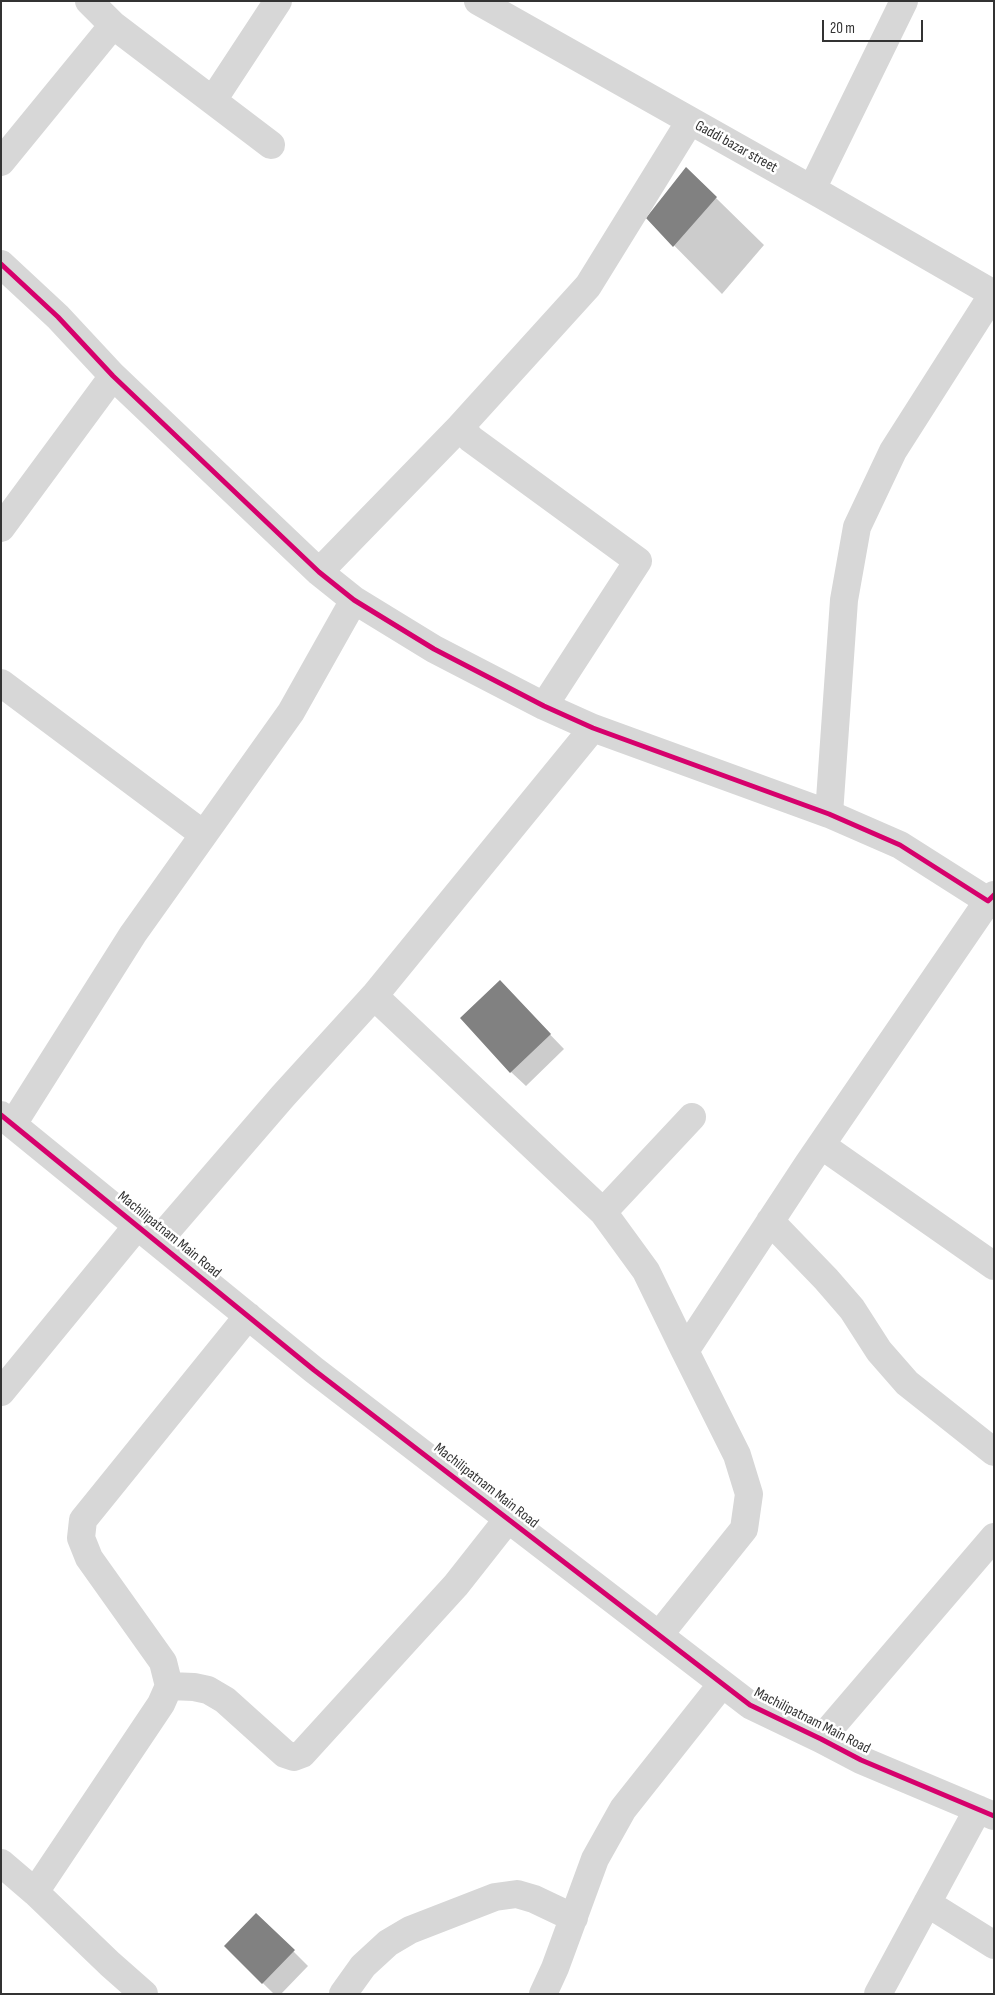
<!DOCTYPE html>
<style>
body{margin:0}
#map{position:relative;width:995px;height:1995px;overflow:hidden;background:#fff;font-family:"Sofia Sans Condensed",sans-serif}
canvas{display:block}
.frame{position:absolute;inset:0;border:2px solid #333;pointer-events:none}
.scale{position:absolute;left:822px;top:20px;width:101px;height:22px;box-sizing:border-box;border:2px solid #333;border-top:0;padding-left:6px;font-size:15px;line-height:18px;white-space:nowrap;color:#333;-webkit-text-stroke:4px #fff;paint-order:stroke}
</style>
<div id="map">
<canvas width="995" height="1995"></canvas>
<div class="frame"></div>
<div class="scale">20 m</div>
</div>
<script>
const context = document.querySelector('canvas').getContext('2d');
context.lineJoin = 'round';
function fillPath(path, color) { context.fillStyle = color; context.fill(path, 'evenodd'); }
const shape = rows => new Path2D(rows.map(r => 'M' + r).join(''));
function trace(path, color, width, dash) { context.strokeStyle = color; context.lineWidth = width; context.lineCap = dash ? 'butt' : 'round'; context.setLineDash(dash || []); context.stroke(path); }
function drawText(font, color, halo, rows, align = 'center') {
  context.font = font + ' "Sofia Sans Condensed",sans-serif'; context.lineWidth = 5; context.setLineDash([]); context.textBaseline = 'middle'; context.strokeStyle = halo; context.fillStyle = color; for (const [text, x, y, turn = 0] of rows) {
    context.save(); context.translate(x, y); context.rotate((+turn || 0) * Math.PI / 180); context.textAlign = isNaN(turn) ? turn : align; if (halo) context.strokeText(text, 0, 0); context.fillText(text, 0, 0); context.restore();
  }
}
const shadow = shape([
 [716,198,764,245,722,294,647,218],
 [514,997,564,1049,526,1086,511,1072],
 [257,1915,308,1966,281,1994,274,1994,225,1946]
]);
const building = shape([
 [686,167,717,197,673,247,646,218],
 [500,980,551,1034,510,1073,460,1018],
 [256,1913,295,1950,262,1984,224,1946]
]);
const minor = shape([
 [478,1,822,195,994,294],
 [113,25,271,145],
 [213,100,278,1],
 [1,162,113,25,89,1],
 [812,189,904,1],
 [1,264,58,317,113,376,319,572,354,600,434,649,544,706,593,728,829,814,900,845,988,901,994,895],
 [460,427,471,439,638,561,544,706],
 [1,528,113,376],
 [319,572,460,427,588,286,690,121],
 [1,683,203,834],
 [829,814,844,600,857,527,893,451,993,294],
 [374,996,603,1212,646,1271,685,1351],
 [1,1115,314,1370,750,1705,821,1739,861,1760,994,1816],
 [13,1124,133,934,291,712,354,600],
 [821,1145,994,1266],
 [603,1212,692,1117],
 [770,1221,826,1279,852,1309,879,1351,907,1383,994,1452],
 [157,1242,283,1096,374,996,593,728],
 [1,1392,138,1225],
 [659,1635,744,1529,749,1494,737,1455,685,1351,808,1164,988,901,994,905],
 [169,1686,194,1687,208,1690,225,1700,285,1754,294,1757,302,1754,456,1585,508,1519],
 [821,1739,994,1537],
 [1,1863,35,1892,110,1964,144,1994],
 [35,1892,161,1704,169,1686,163,1662,89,1558,81,1538,83,1520,248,1316],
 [927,1903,994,1945],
 [343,1994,363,1966,388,1943,410,1930,495,1897,517,1894,534,1899,574,1918],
 [543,1994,555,1968,595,1859,623,1809,722,1684],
 [878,1994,978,1809]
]);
const cycleway = shape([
 [1,264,58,317,113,376,319,572,354,600,434,649,544,706,593,728,829,814,900,845,988,901,994,895],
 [1,1115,314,1370,750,1705,821,1739,861,1760,994,1816]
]);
const streetNames = [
 ["Gaddi bazar street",736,147,29],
 ["Machilipatnam Main Road",169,1235,39],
 ["Machilipatnam Main Road",486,1486,38],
 ["Machilipatnam Main Road",812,1721,27]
];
fillPath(shadow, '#0003');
fillPath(building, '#818181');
trace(minor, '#d7d7d7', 28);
trace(cycleway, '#d6006c', 5);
drawText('15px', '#333', '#fff', streetNames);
</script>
